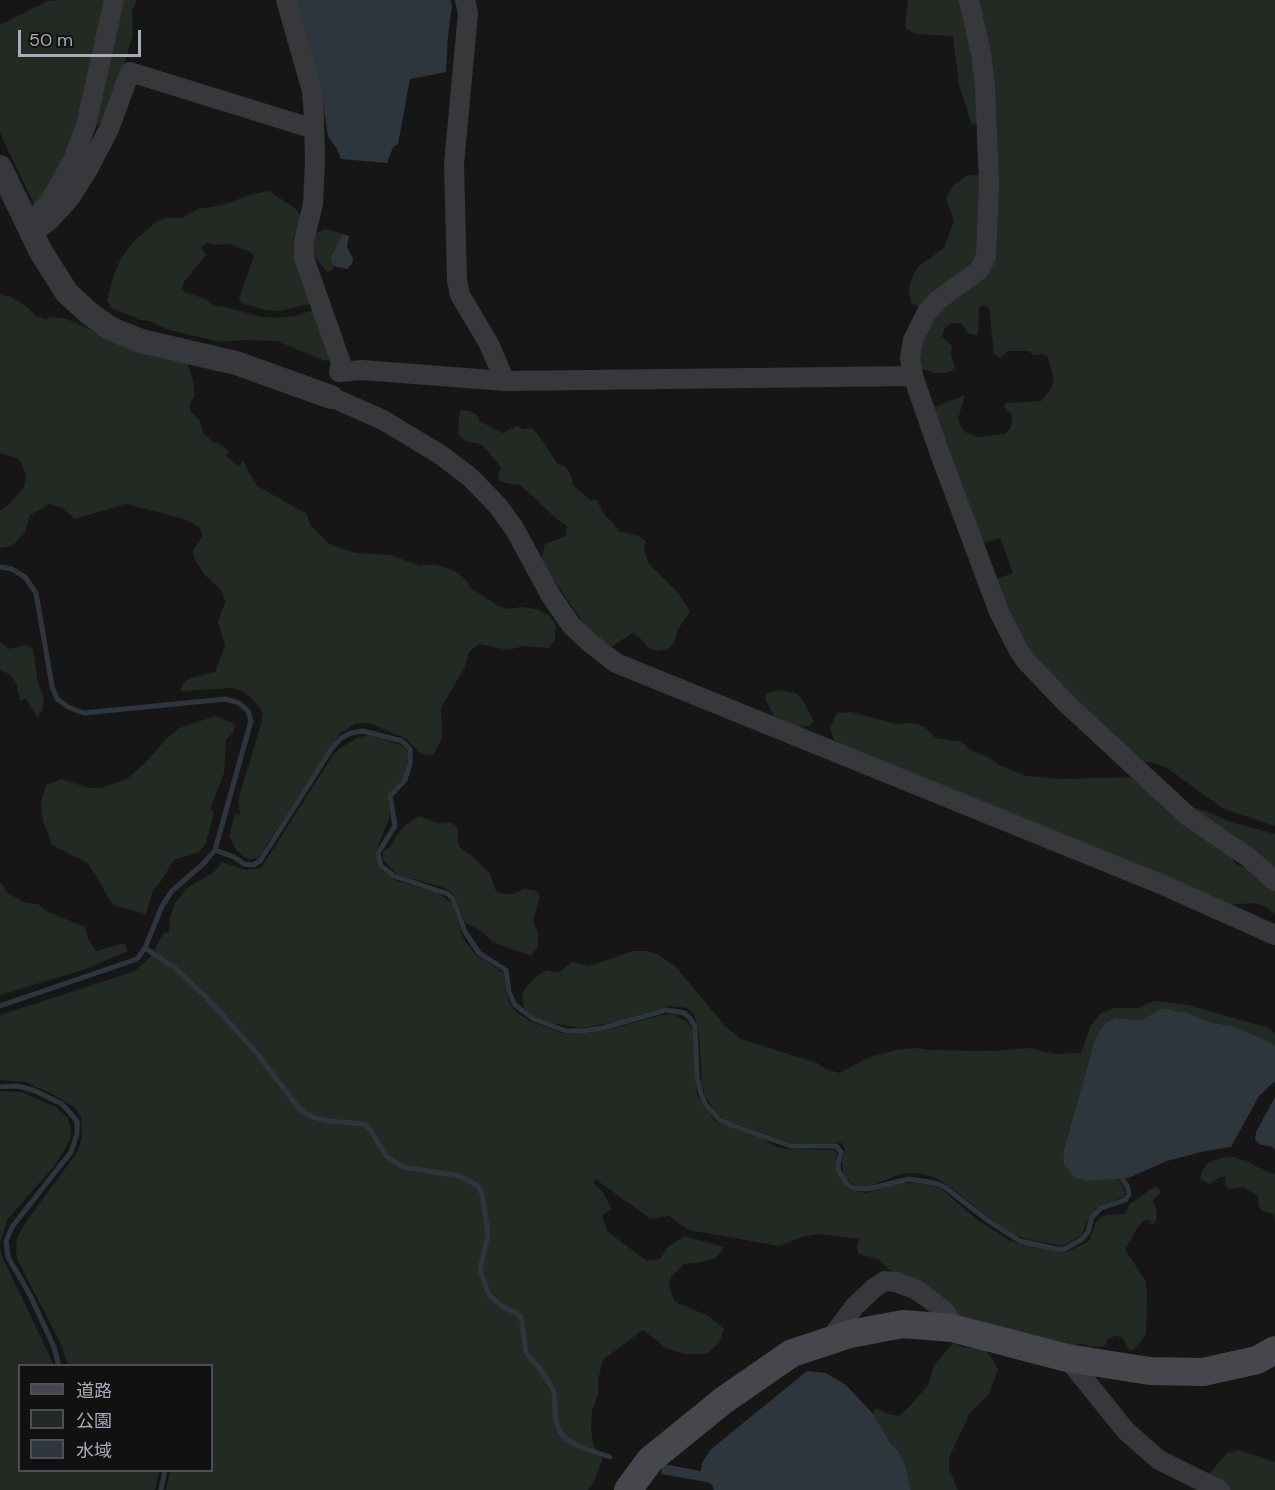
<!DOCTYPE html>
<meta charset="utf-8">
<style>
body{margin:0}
#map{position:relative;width:1275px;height:1490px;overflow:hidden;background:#161617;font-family:"DM Sans","Noto Sans JP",sans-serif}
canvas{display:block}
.legend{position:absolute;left:18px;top:1364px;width:195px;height:108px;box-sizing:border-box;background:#111112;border:2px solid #4d4f54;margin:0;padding:8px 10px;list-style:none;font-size:18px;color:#a8acb7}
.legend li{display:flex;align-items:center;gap:12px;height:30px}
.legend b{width:30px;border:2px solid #4d4f54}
.scale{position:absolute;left:18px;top:30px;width:123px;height:27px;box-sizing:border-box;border:3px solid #a8acb7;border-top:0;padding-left:8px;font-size:18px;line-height:21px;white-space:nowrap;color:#a8acb7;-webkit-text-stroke:4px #111112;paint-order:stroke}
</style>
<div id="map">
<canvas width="1275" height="1490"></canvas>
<ul class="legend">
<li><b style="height:8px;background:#45474c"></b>道路</li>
<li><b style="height:16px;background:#222a23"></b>公園</li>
<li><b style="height:16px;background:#2e363d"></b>水域</li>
</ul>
<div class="scale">50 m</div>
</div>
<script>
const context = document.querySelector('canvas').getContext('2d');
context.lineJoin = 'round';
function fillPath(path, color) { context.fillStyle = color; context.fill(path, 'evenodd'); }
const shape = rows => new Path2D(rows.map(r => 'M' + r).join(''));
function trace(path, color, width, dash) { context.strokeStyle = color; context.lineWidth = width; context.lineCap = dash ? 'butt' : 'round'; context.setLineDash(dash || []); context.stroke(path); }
const green = shape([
 [62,0,111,0,82,126,38,208,34,204,0,133,0,25,48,1],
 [121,0,137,0,132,11,133,35,110,109,98,126,90,124],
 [908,0,966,0,978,51,978,124,972,125,959,85,953,36,916,34,910,31,905,27],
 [973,0,1275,0,1275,826,1224,809,1167,768,1155,763,1138,761,1038,670,993,580,1013,573,1000,538,980,544,930,409,965,395,958,419,961,427,965,432,977,437,1005,434,1011,427,1012,416,1004,406,1005,403,1041,401,1050,391,1054,379,1048,357,1042,354,1033,355,1029,351,1008,351,1000,358,994,354,989,308,982,305,979,308,978,335,969,334,962,324,951,323,945,328,942,336,952,346,951,355,955,366,954,369,946,373,933,373,927,370,916,370,923,324,986,266],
 [985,174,983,255,923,308,911,303,909,288,913,275,919,266,944,248,954,221,946,198,952,187,966,176],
 [269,191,295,208,304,220,293,237,310,304,279,311,265,310,241,303,239,298,254,256,252,253,230,244,213,245,207,243,201,248,206,255,184,282,182,289,184,292,206,299,214,306,221,306,262,317,279,318,295,316,316,309,331,359,325,361,277,341,245,340,221,342,169,330,150,321,141,320,111,308,107,300,113,278,120,260,133,242,155,223,165,218,182,218,198,209,223,205,252,194],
 [325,229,343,234,338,246,334,251,331,261,334,266,332,270,327,272,310,251,316,233],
 [0,294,11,297,27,307,36,316,45,319,53,317,67,319,99,334,109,342,187,361,194,384,194,397,190,403,190,411,200,421,203,433,213,442,220,444,229,451,226,456,239,466,243,461,257,486,307,514,310,525,329,544,356,553,391,555,420,566,434,564,455,571,465,579,472,589,499,606,508,609,521,607,536,609,548,615,556,624,555,640,549,648,524,646,508,650,479,644,469,652,465,667,441,708,442,738,433,755,421,754,407,739,369,723,355,724,339,734,258,858,249,860,237,851,229,836,235,814,240,815,238,800,261,724,263,713,253,699,242,691,231,688,180,691,183,684,190,678,215,672,225,646,218,622,225,602,222,591,205,575,195,560,193,551,203,535,199,527,184,519,126,504,75,519,62,508,50,504,30,515,25,532,18,540,12,546,0,548,0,511,7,506,24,487,26,474,19,459,0,453],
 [461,410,470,411,477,415,480,421,502,433,517,426,523,429,531,428,537,433,558,464,565,467,571,475,573,485,590,500,597,500,603,513,615,525,618,531,638,536,646,541,644,550,649,564,678,593,690,611,677,631,675,641,669,649,656,651,648,648,640,638,632,633,613,646,603,642,584,624,541,561,545,544,566,536,567,526,557,519,520,485,506,483,499,480,498,475,501,468,487,450,480,444,465,441,458,434,459,418],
 [0,642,9,649,26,645,33,649,38,683,44,698,42,711,37,717,26,699,20,700,16,683,10,675,0,669],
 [778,690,796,693,801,698,814,721,811,725,806,727,797,726,774,716,765,699,767,693],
 [851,712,896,724,908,723,917,724,925,727,936,738,962,742,970,750,990,758,997,764,1026,776,1062,779,1141,777,1193,832,1224,847,1236,864,1257,874,1275,891,1275,914,1266,907,1255,903,1226,905,845,747,834,740,830,728,837,713],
 [215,716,235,724,233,733,226,739,224,773,210,809,214,812,206,843,199,852,174,860,161,881,153,890,146,914,113,905,88,863,52,845,43,821,41,803,46,785,61,779,89,788,101,788,127,779,146,762,167,738,179,728],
 [369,735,398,744,404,747,408,753,406,772,404,777,390,793,388,799,390,816,375,853,380,869,395,880,438,893,452,903,463,938,475,954,504,973,506,992,509,1001,515,1011,530,1021,565,1034,583,1033,604,1031,662,1015,673,1014,686,1021,693,1029,697,1095,716,1122,758,1135,775,1146,785,1149,834,1150,837,1153,836,1165,842,1182,851,1190,867,1193,900,1183,916,1183,935,1186,944,1191,975,1218,1010,1241,1067,1252,1089,1241,1096,1222,1101,1217,1106,1215,1124,1214,1130,1204,1151,1189,1156,1187,1160,1190,1160,1194,1153,1200,1157,1212,1156,1221,1152,1225,1149,1220,1143,1221,1137,1228,1125,1250,1146,1281,1147,1295,1146,1334,1136,1347,1130,1351,1122,1337,1116,1336,1108,1339,1105,1346,1089,1347,1084,1343,1069,1347,958,1317,893,1273,878,1259,859,1254,857,1249,859,1239,819,1234,802,1237,779,1246,689,1230,669,1216,651,1219,595,1179,594,1184,602,1191,612,1209,602,1215,607,1231,647,1261,660,1259,668,1247,684,1236,724,1247,716,1258,701,1262,684,1264,671,1277,669,1286,675,1302,709,1316,724,1329,719,1343,706,1354,684,1354,666,1348,643,1330,603,1360,598,1380,598,1394,592,1411,591,1428,593,1444,603,1459,594,1481,588,1490,166,1490,170,1471,212,1470,212,1366,68,1365,61,1344,17,1259,16,1249,17,1238,28,1219,78,1151,82,1137,81,1116,74,1107,54,1095,25,1082,0,1080,0,1015,135,971,152,955,164,932,169,933,170,916,175,903,187,888,214,872,222,862,246,870,261,868,333,755,340,748,357,738],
 [1193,808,1203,810,1231,822,1275,834,1275,874],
 [419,816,437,823,450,822,458,828,458,844,463,851,470,854,490,874,496,891,503,894,513,894,524,889,537,891,540,897,533,921,538,932,538,946,531,956,493,942,481,931,465,922,455,897,451,892,442,887,398,875,383,860,383,852,390,847,396,836,405,825],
 [0,882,8,893,23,902,38,904,48,912,85,927,88,938,96,951,124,943,128,951,83,970,0,995],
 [633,951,647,951,659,955,676,967,725,1026,741,1039,817,1063,826,1069,839,1073,868,1058,896,1050,916,1048,928,1050,993,1051,1030,1048,1055,1054,1081,1053,1091,1025,1100,1014,1113,1008,1140,1008,1148,1003,1157,1001,1188,1005,1269,1028,1275,1034,1275,1046,1232,1026,1213,1023,1186,1012,1178,1012,1167,1008,1160,1009,1142,1020,1117,1018,1099,1031,1094,1042,1063,1153,1064,1165,1075,1178,1119,1179,1125,1191,1125,1196,1096,1208,1091,1214,1081,1235,1065,1245,1057,1245,1026,1239,1008,1232,950,1187,936,1178,923,1174,909,1173,898,1175,868,1187,855,1186,845,1178,843,1174,842,1160,845,1149,842,1143,791,1143,727,1121,716,1112,705,1096,702,1084,699,1033,694,1014,687,1008,669,1006,615,1022,581,1028,551,1023,534,1016,524,1008,522,995,527,986,535,977,548,970,558,973,572,962,589,966],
 [0,1091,21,1092,56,1107,68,1118,71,1130,70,1140,55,1165,7,1220,0,1244,1,1254,54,1365,20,1366,20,1470,159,1471,155,1490,0,1490],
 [1233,1157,1247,1161,1257,1167,1275,1174,1275,1222,1273,1214,1262,1211,1259,1206,1258,1196,1243,1187,1228,1189,1225,1185,1226,1177,1220,1177,1210,1184,1200,1179,1202,1171,1208,1163,1221,1158],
 [953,1343,963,1347,984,1349,993,1360,998,1370,989,1394,970,1413,949,1458,949,1469,958,1490,911,1490,905,1464,899,1451,891,1444,873,1414,876,1408,888,1414,899,1416,907,1409,928,1385,934,1365],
 [1239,1450,1275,1462,1275,1490,1209,1490,1210,1474,1218,1463,1227,1453]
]);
const water = shape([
 [294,0,450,0,452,5,448,35,446,72,410,79,398,144,393,147,387,163,341,159,337,149,328,136,322,97],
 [343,234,349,236,347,247,353,258,352,264,347,269,334,266,331,261,331,257],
 [1167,1008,1178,1012,1186,1012,1213,1023,1232,1026,1271,1043,1275,1046,1275,1081,1259,1096,1231,1147,1205,1151,1167,1161,1128,1178,1087,1181,1075,1178,1064,1165,1063,1153,1094,1042,1099,1031,1106,1023,1116,1018,1142,1020,1160,1009],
 [1275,1097,1275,1150,1271,1146,1261,1145,1255,1140,1256,1132],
 [807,1371,826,1373,846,1385,873,1414,891,1444,899,1451,905,1464,911,1490,714,1490,712,1485,707,1482,661,1474,663,1464,701,1471,702,1463,710,1450]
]);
const stream = shape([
 [0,567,12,569,25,577,36,593,52,686,57,699,68,707,84,713,226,699,239,703,248,711,251,721,215,850,204,863,172,891,162,906,145,948,137,959,0,1006],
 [215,850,234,857,244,864,253,865,260,861,332,748,341,738,351,733,363,731,402,741,410,749,410,764,405,780,390,796,395,826,378,853,381,866,394,876,448,894,453,899,465,932,479,953,506,970,509,992,515,1005,534,1019,566,1031,582,1031,603,1028,666,1010,684,1013,690,1018,695,1027,697,1076,701,1094,706,1105,720,1120,734,1126,791,1146,836,1146,841,1152,838,1165,839,1172,847,1184,853,1188,868,1189,909,1179,935,1183,946,1188,990,1222,1020,1241,1057,1249,1065,1249,1082,1239,1088,1232,1092,1217,1101,1208,1125,1200,1129,1195,1128,1188,1122,1178,1123,1172],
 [145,948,175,968,206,997,256,1052,297,1106,304,1112,312,1117,330,1121,364,1124,369,1128,386,1156,403,1167,460,1176,478,1186,482,1194,488,1234,480,1270,489,1295,502,1306,521,1316,526,1353,541,1370,554,1391,556,1422,560,1432,567,1440,583,1448,610,1457],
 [0,1087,18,1086,33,1090,62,1104,77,1121,77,1134,71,1152,12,1227,6,1241,8,1257,30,1295,54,1347,59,1366],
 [161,1490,165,1470]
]);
const minor = shape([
 [286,0,312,91,314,117,315,163,313,204,304,241,304,258,341,363,339,372,362,370,505,381,913,376],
 [465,0,468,13,454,164,457,280,460,295,489,344,505,381],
 [969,0,981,54,985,86,989,184,986,257,979,270,937,301,927,312,913,340,910,358,913,376,940,454,999,612,1019,651,1026,661,1068,705,1189,817,1248,857,1275,881],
 [37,215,48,204,57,189,73,160,86,125,114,0],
 [31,234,49,221,70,198,87,171,109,129,130,72,314,129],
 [331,397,383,420,441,455,471,478,498,506,514,528,551,596,571,625,589,642,616,663,1163,885,1275,935],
 [830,1339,855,1306,874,1288,885,1281,896,1282,915,1289,928,1298,943,1310,948,1316,952,1328],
 [1067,1358,1126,1431,1159,1460,1220,1490]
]);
const tertiary = shape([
 [0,167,41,252,67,293,90,314,111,329,141,341,236,363,331,397]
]);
const secondary = shape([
 [628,1490,650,1460,724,1400,792,1353,850,1334,903,1324,952,1328,1067,1358,1150,1371,1203,1372,1257,1360,1275,1350]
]);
fillPath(green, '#222a23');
fillPath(water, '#2e363d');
trace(stream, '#2e363d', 5);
trace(minor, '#37383c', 20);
trace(tertiary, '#37383c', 24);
trace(secondary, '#45474c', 28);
</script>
